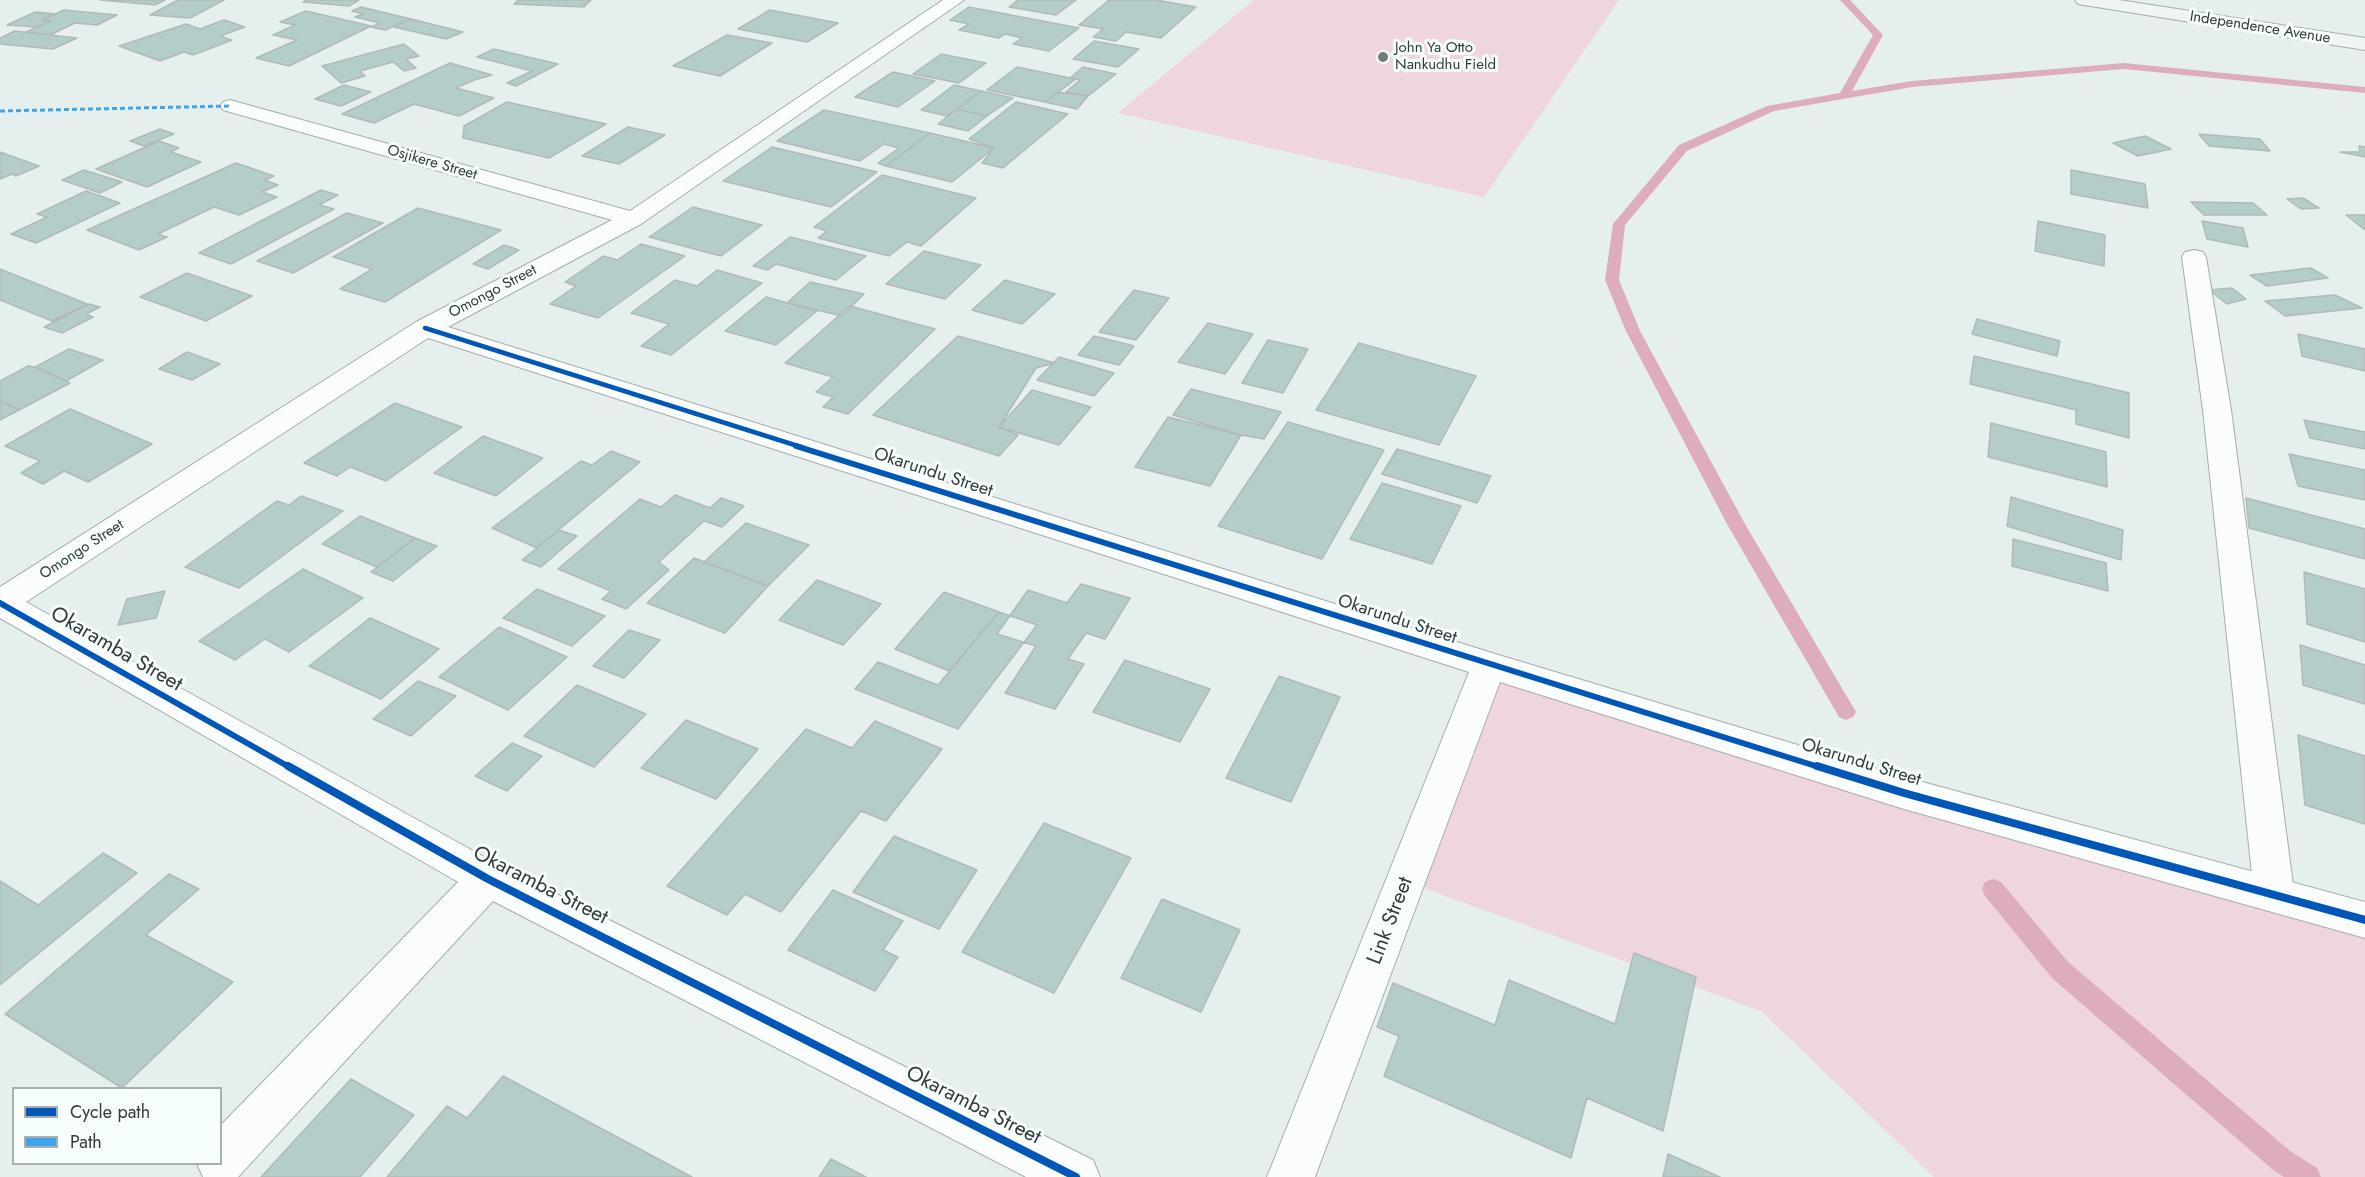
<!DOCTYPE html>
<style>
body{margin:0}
#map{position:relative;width:2365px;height:1177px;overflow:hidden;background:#e4efee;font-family:Jost,sans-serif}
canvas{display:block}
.legend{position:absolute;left:12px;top:1087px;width:210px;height:78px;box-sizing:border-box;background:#f6fefd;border:2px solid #a8b0af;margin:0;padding:8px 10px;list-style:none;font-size:18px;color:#343c3b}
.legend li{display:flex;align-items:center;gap:12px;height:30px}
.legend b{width:30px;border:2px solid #a8b0af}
</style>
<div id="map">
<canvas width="2365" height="1177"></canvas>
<ul class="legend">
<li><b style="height:8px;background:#0057b8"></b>Cycle path</li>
<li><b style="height:8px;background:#3ea4ec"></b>Path</li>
</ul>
</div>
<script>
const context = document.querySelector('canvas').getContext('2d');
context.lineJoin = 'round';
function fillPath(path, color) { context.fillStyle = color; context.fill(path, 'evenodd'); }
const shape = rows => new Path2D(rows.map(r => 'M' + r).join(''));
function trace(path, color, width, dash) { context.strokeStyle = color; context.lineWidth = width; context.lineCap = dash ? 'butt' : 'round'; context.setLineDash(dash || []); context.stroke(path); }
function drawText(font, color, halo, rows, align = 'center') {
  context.font = font + ' Jost,sans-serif'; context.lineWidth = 6; context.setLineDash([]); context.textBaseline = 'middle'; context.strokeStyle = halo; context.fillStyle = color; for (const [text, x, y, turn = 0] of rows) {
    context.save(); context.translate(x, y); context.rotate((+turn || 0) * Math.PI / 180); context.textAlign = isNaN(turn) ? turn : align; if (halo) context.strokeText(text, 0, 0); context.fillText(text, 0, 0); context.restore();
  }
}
const green = shape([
 [1254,0,1619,0,1484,197,1118,113],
 [1489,665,2365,920,2365,1177,1934,1177,1761,1011,1407,882]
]);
const stream = shape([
 [1840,0,1850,0,1883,35,1852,91,1912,81,2124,63,2365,87,2365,93,2124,69,1912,87,1774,111,1687,151,1625,225,1619,280,1640,331,1745,524,1856,712,1853,717,1846,720,1839,717,1727,524,1626,331,1605,280,1613,224,1679,145,1767,106,1840,93,1873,35,1840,0],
 [1993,879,2001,882,2068,962,2290,1151,2317,1168,2321,1177,2284,1177,2272,1169,2052,978,1985,896,1982,889,1985,882,1993,879]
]);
const building = shape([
 [100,0,165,0,155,5,100,0],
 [178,0,224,0,190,18,150,15,178,0],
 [306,0,359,0,349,6,303,2,306,0],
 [518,0,591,0,584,7,514,4,518,0],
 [1018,0,1076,0,1056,15,1009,7,1018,0],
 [1109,0,1156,0,1196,7,1161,38,1126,32,1116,41,1093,37,1103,29,1079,25,1109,0],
 [361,7,411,19,385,30,371,27,380,23,355,17,363,14,352,11,361,7],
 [969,7,1079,28,1049,51,1013,44,1022,38,1005,34,999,38,959,30,969,24,950,20,969,7],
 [64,10,117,15,97,25,75,23,50,35,26,32,50,21,42,20,64,10],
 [770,10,838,23,807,42,738,29,770,10],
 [306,11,371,26,289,66,256,58,297,40,273,35,295,25,280,22,306,11],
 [35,12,56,14,42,20,50,21,37,27,7,25,35,12],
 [411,19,463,32,446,39,394,27,411,19],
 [224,20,245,27,220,36,232,40,193,55,184,52,160,61,119,46,186,24,200,29,224,20],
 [15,31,50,35,77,38,53,49,0,44,0,38,15,31],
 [727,35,772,43,720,76,673,66,727,35],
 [1094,41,1139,49,1118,67,1073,59,1094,41],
 [404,44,419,56,406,59,416,68,404,71,393,62,360,71,365,76,341,83,322,66,404,44],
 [494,49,558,64,516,86,507,83,532,71,477,57,494,49],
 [941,54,986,63,959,83,913,74,941,54],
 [450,63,492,75,474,80,456,88,494,98,459,116,414,104,374,123,342,114,450,63],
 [1017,67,1070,78,1076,79,1045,102,987,90,1017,67],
 [1083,67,1116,74,1088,96,1066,92,1080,80,1070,78,1083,67],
 [893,72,935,81,898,107,855,97,893,72],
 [344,85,371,92,341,106,315,99,344,85],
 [954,85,981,91,947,116,921,110,954,85],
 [981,91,1013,98,987,116,957,109,981,91],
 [1058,92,1088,96,1077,109,1045,102,1058,92],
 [507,102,606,124,549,158,463,138,464,126,507,102],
 [1016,102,1068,114,1003,168,982,163,994,148,969,139,1016,102],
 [957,109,987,116,968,131,938,124,957,109],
 [824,110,930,133,886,166,878,163,899,148,884,144,860,161,777,141,824,110],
 [628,127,665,135,619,164,582,156,628,127],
 [160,129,174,134,144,146,130,141,160,129],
 [930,133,994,148,952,182,886,166,930,133],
 [2199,134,2260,139,2270,151,2209,146,2199,134],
 [2145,136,2171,149,2138,156,2113,143,2145,136],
 [159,141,179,148,171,152,201,162,147,187,96,169,159,141],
 [2359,146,2365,147,2365,157,2340,152,2360,152,2359,146],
 [772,147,877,172,831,207,723,181,772,147],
 [0,152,39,166,16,176,12,174,0,179,0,152],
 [236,163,274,176,265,180,278,185,262,192,277,197,239,215,214,207,158,234,167,237,139,250,87,230,236,163],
 [84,170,122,182,100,193,62,180,84,170],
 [2071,170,2145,184,2148,208,2071,194,2071,170],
 [882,175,976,198,921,246,907,242,889,256,818,238,827,231,814,227,882,175],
 [321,190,338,195,319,205,334,209,231,264,199,253,321,190],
 [86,191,120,203,36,243,11,234,47,217,37,214,86,191],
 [2303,198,2319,208,2301,209,2287,199,2303,198],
 [2191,202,2253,203,2267,215,2204,215,2191,202],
 [693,207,762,225,721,256,649,237,693,207],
 [418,208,501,230,385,302,340,289,372,269,333,257,418,208],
 [347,213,383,223,293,273,257,261,347,213],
 [2346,215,2365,215,2365,230,2346,215],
 [2038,221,2105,235,2104,266,2035,251,2038,221],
 [2202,221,2243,228,2248,247,2207,239,2202,221],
 [790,237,866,256,836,280,776,264,768,270,753,266,790,237],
 [641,244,685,256,598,318,550,304,576,286,565,282,603,256,617,260,641,244],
 [504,245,519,250,488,269,473,264,504,245],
 [924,251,981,265,945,299,886,284,924,251],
 [2311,268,2328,278,2267,286,2250,275,2311,268],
 [0,269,87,304,52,321,0,300,0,269],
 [717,270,762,283,671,355,641,346,669,324,631,313,675,280,697,286,717,270],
 [187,273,252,296,206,321,140,297,187,273],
 [1005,280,1055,294,1022,324,972,310,1005,280],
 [810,282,864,294,842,316,787,303,810,282],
 [2232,288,2246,299,2227,304,2209,290,2232,288],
 [1134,290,1169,298,1136,340,1099,332,1134,290],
 [2335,295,2362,308,2285,316,2265,301,2335,295],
 [766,297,817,311,776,345,725,331,766,297],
 [89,304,100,307,86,314,93,317,62,333,44,327,89,304],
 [850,306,935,329,848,414,823,407,833,397,816,392,833,377,785,363,850,306],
 [1977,319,2060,341,2057,356,1972,334,1977,319],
 [1208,323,1253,334,1225,374,1178,362,1208,323],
 [2298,334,2365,349,2365,371,2302,356,2298,334],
 [958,336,1055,363,1036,368,999,427,1018,435,999,456,873,415,958,336],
 [1094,336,1134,346,1119,365,1078,355,1094,336],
 [1268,340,1308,349,1283,393,1242,383,1268,340],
 [1359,343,1476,376,1439,445,1316,410,1359,343],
 [69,349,103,360,66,381,35,367,69,349],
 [187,352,220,364,192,380,159,369,187,352],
 [1974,356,2129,393,2129,438,2076,424,2076,410,1970,384,1974,356],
 [1059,357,1114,373,1094,396,1037,380,1059,357],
 [28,366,35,367,70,383,19,410,0,401,0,381,28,366],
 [1191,389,1281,412,1264,439,1241,435,1173,415,1191,389],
 [1032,390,1091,407,1059,445,999,427,1032,390],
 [0,401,19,410,0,420,0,401],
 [395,403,462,427,386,481,350,467,337,476,304,463,395,403],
 [70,409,152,444,88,482,64,471,43,484,21,473,40,461,5,446,70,409],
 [1168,417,1241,435,1210,486,1135,467,1168,417],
 [2304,420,2365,432,2365,449,2310,438,2304,420],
 [1288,422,1384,450,1322,559,1218,526,1288,422],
 [1991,423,2106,452,2107,487,1988,457,1991,423],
 [483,436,543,458,496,496,434,473,483,436],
 [1397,449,1491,476,1477,503,1382,474,1397,449],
 [611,451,640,462,537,548,492,528,581,461,592,465,611,451],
 [2289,454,2365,470,2365,500,2298,486,2289,454],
 [1382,483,1461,506,1432,564,1350,539,1382,483],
 [675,495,710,508,721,498,744,506,722,527,704,521,659,562,669,570,626,609,602,599,611,591,558,569,640,499,661,507,675,495],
 [301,496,343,511,239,588,185,567,277,501,289,505,301,496],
 [2011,497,2123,530,2121,560,2007,526,2011,497],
 [2246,498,2365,529,2365,559,2249,528,2246,498],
 [360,516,415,538,377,567,322,544,360,516],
 [746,523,809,545,768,586,704,562,746,523],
 [559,530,577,536,541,567,522,560,559,530],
 [415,538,437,546,393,581,371,572,415,538],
 [2013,539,2106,563,2108,591,2012,566,2013,539],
 [694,558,768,586,725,633,647,603,694,558],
 [303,569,363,598,289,652,265,639,235,660,199,641,303,569],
 [2304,572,2365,589,2365,642,2307,624,2304,572],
 [817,580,881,604,843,645,779,620,817,580],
 [1081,584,1130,598,1105,639,1086,633,1068,659,1084,664,1055,709,1005,693,1036,646,997,634,1028,590,1067,603,1081,584],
 [537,589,605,616,572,646,503,618,537,589],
 [165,591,156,618,118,625,127,599,165,591],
 [944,592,999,612,949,671,895,649,944,592],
 [999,612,1037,625,958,729,855,689,878,662,938,685,999,612],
 [370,618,439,649,381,699,309,666,370,618],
 [499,627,567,657,508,710,439,677,499,627],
 [629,630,660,640,624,678,593,666,629,630],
 [2300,645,2365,665,2365,704,2303,685,2300,645],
 [1125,660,1210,689,1180,742,1093,712,1125,660],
 [1279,676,1340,697,1291,802,1226,778,1279,676],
 [418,681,456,696,411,736,373,719,418,681],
 [577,685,646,714,594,767,524,736,577,685],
 [686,720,758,749,716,799,641,768,686,720],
 [875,721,942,749,886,821,861,811,781,912,745,894,727,915,667,886,806,729,852,748,875,721],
 [2298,735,2365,756,2365,824,2305,805,2298,735],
 [512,743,542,756,507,791,475,776,512,743],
 [1044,823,1131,858,1054,993,962,952,1044,823],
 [894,836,977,870,939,929,853,892,894,836],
 [103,853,137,873,0,985,0,881,38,905,103,853],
 [169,874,199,889,146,935,233,982,122,1088,5,1014,169,874],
 [833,890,903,921,883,950,898,957,875,991,788,950,833,890],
 [1162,899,1240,930,1201,1012,1121,978,1162,899],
 [1634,953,1696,977,1663,1131,1587,1098,1571,1158,1384,1076,1399,1036,1377,1027,1393,983,1495,1025,1509,980,1615,1024,1634,953],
 [503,1076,692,1177,387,1177,447,1106,467,1118,503,1076],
 [351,1079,414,1115,360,1177,261,1177,351,1079],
 [1668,1154,1720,1177,1663,1177,1668,1154],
 [831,1159,866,1177,819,1177,831,1159]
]);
const service = shape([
 [2194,250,2203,252,2206,257,2231,410,2294,893,2288,906,2274,911,2260,906,2254,893,2203,410,2182,257,2185,252,2194,250]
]);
const minor = shape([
 [943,0,964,0,641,224,448,327,1492,653,1904,777,2365,902,2365,938,1904,809,1500,682,1315,1177,1267,1177,1469,672,428,338,26,602,502,867,1093,1160,1100,1177,1026,1177,493,901,238,1177,203,1177,197,1164,220,1164,220,1126,458,882,0,618,0,587,416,322,612,220,223,110,220,106,223,102,230,100,237,102,630,211,943,0]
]);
const secondary = shape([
 [2075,0,2119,0,2365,38,2365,50,2084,5,2078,4,2075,0]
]);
const quiet = shape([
 [0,111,230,106]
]);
const cyclewayFar2 = shape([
 [425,328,801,447]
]);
const cyclewayFar1 = shape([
 [796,446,1822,768],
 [0,603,291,768]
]);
const cycleway = shape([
 [288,766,488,879,1076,1177],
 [1817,766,1904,793,2365,920]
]);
const markers = [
 [1383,57,6,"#727b7a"]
];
const farStreetnames = [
 ["Independence Avenue",2260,28,9],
 ["Osjikere Street",432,163,16],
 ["Omongo Street",493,292,-28],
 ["Omongo Street",82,550,-33]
];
const farPoinames = [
 ["John Ya Otto",1395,48],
 ["Nankudhu Field",1395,65]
];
const streetNames = [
 ["Okarundu Street",933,473,18],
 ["Okarundu Street",1397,620,18],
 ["Okarundu Street",1861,763,17]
];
const nearStreetnames = [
 ["Okaramba Street",116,650,30],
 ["Okaramba Street",540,886,27],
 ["Link Street",1391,921,-69],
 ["Okaramba Street",973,1106,27]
];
fillPath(green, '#eed5de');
fillPath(stream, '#ddacbd');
fillPath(building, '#b4ccca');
trace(building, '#b1bab9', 1.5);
trace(service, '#a5aead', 2);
trace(minor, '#a5aead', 2);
trace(secondary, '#a5aead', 2);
fillPath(service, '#fbfdfc');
fillPath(minor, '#fbfdfc');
fillPath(secondary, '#eff5f5');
trace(quiet, '#3ea4ec', 3, [5, 3]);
trace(cyclewayFar2, '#0057b8', 4.5);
trace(cyclewayFar1, '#0057b8', 6);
trace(cycleway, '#0057b8', 8);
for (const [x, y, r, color] of markers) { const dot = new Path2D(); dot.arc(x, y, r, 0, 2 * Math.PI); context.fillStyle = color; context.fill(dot); trace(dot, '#f6fefd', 2); }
drawText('15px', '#343c3b', '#f6fefd', farStreetnames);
drawText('15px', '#343c3b', '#f6fefd', farPoinames, 'left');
drawText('18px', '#343c3b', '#f6fefd', streetNames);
drawText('21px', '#343c3b', '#f6fefd', nearStreetnames);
</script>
